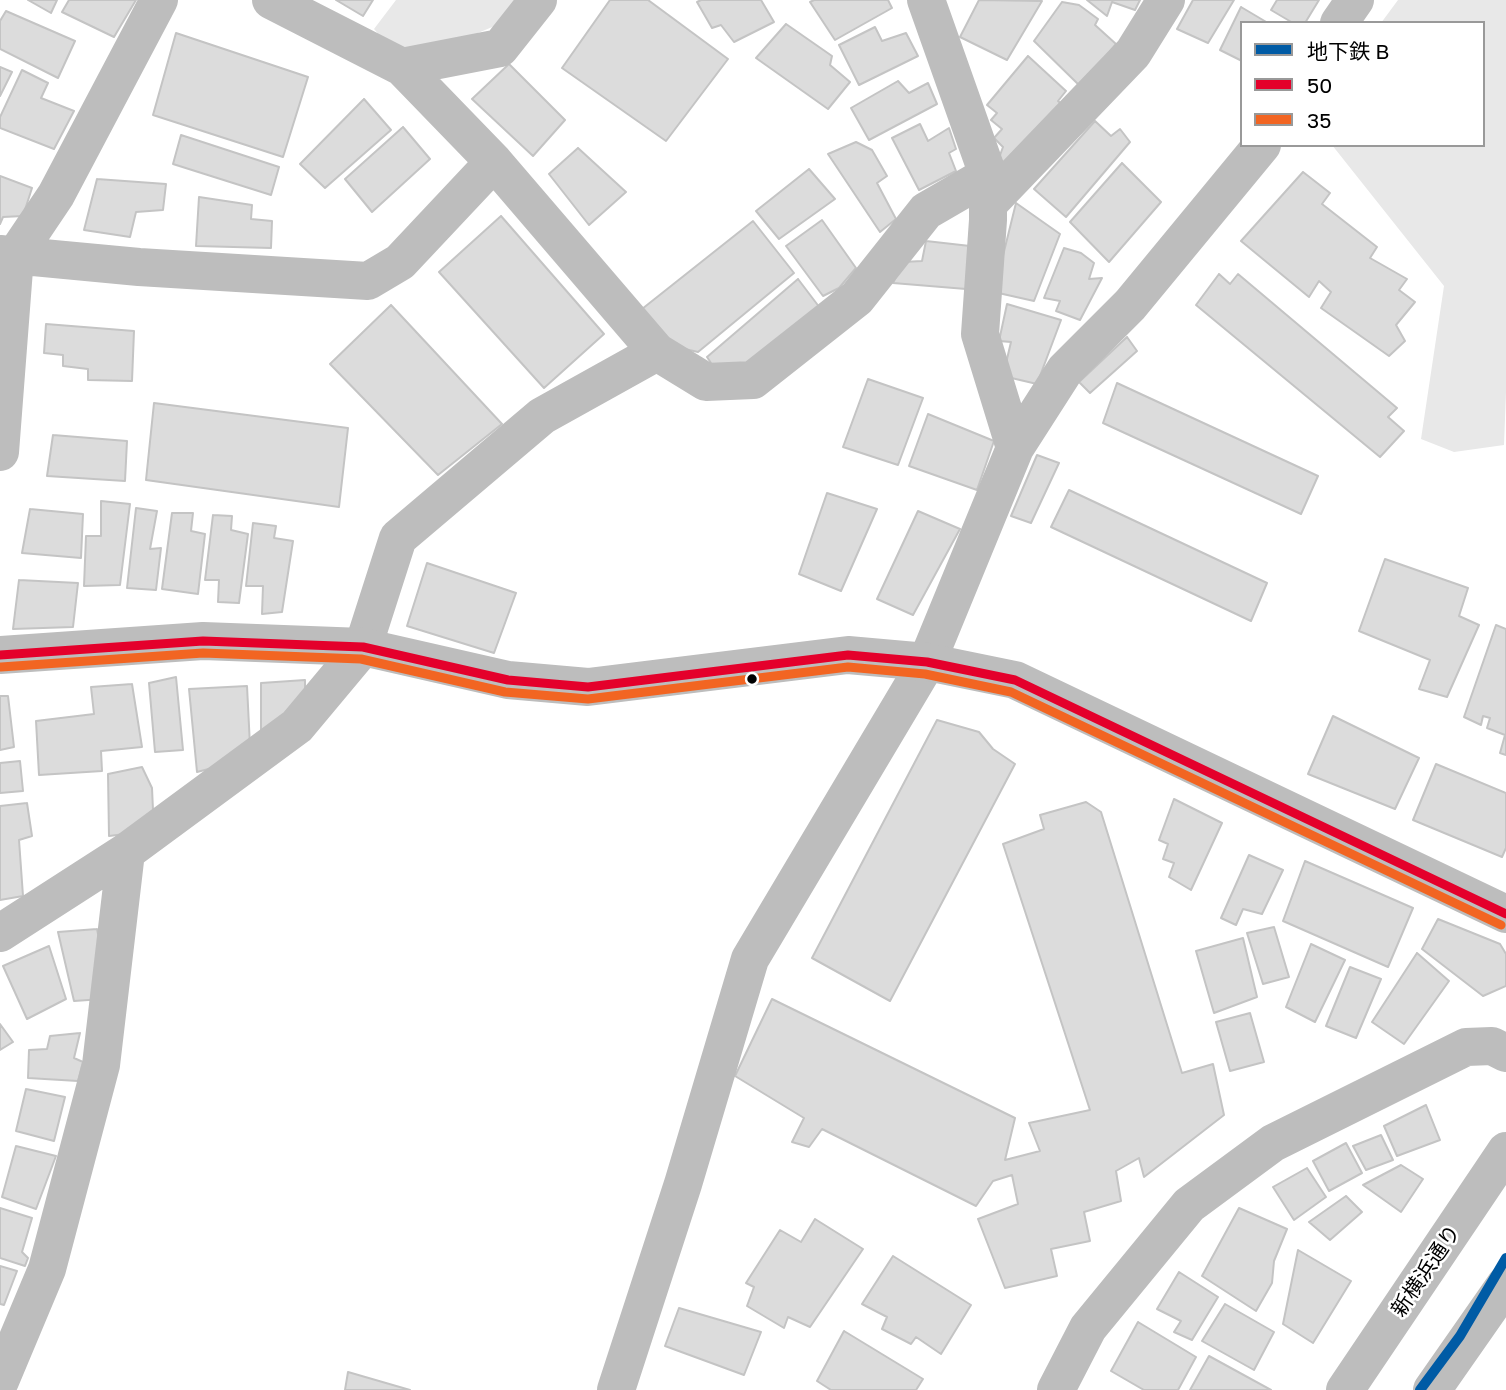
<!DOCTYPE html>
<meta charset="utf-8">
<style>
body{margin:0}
#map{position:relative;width:1506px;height:1390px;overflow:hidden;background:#fff;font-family:"Golos Text","Noto Sans JP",sans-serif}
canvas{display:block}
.legend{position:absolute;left:1240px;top:21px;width:245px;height:126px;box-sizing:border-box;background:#fff;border:2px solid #999;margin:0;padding:9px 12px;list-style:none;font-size:21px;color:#000}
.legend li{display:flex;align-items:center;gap:14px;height:35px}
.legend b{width:35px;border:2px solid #999}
</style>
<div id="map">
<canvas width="1506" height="1390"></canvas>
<ul class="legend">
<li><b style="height:9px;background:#005ba5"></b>地下鉄 B</li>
<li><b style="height:9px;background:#e4002b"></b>50</li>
<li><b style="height:9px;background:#f26522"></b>35</li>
</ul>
</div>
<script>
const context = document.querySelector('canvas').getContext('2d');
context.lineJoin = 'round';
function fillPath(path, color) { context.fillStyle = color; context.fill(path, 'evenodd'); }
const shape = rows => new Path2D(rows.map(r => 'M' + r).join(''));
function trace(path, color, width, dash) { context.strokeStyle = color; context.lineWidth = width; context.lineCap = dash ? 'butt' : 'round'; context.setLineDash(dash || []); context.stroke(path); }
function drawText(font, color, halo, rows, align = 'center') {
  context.font = font + ' "Golos Text","Noto Sans JP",sans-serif'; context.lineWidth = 5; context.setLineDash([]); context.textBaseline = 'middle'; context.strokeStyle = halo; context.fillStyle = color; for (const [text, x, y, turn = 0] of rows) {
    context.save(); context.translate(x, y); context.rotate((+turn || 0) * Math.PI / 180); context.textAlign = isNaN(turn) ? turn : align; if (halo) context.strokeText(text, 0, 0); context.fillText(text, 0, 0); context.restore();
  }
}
const green = shape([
 [396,0,518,0,497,25,454,43,407,49,381,37,374,29],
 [1398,0,1506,0,1506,392,1504,445,1454,452,1421,439,1444,286,1332,145,1483,145,1483,23,1381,23]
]);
const building = shape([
 [28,0,57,0,51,13,28,0],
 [69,0,136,0,114,37,62,12,69,0],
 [336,0,373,0,363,16,336,0],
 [610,0,648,0,728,59,666,141,562,68,610,0],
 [701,0,761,0,774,22,734,42,721,25,712,28,697,2,701,0],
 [814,0,888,0,892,8,835,40,810,2,814,0],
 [979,0,1042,1,1007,60,960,37,979,0],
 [1087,0,1140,0,1135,10,1112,2,1107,16,1087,0],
 [1193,0,1234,0,1208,43,1177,29,1193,0],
 [1277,0,1319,0,1305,23,1293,23,1271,10,1277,0],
 [1062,2,1079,5,1098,19,1095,25,1116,44,1081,87,1034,41,1062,2],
 [1241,7,1268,23,1242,23,1242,61,1220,50,1241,7],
 [6,11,75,41,58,78,0,49,0,21,6,11],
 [786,24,832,56,830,65,850,82,828,109,756,58,786,24],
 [875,27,882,41,906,33,918,56,859,85,839,45,875,27],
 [176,33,308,77,283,157,153,115,176,33],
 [1028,56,1066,91,1058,101,1065,107,1009,168,999,158,1003,147,994,138,1002,129,991,120,997,113,987,105,1028,56],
 [509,64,565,120,533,156,472,99,509,64],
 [0,67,12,72,0,96,0,67],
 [22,70,48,83,41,98,74,111,54,149,0,128,0,117,22,70],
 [898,81,909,93,928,83,937,104,869,140,851,108,898,81],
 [364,99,391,130,325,188,300,164,364,99],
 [1095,121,1111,136,1120,129,1130,142,1066,217,1034,189,1095,121],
 [920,124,928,141,949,128,956,149,949,153,956,171,919,190,892,138,920,124],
 [403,127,430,159,372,212,345,179,403,127],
 [181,135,279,167,271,195,173,164,181,135],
 [856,142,872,150,887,176,877,183,896,219,880,232,828,154,856,142],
 [578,148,626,192,589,225,549,174,578,148],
 [1122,163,1161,202,1109,262,1070,222,1122,163],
 [809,169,835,199,779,239,756,211,809,169],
 [1303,172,1330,193,1322,204,1377,247,1370,258,1407,279,1399,290,1415,302,1396,325,1405,341,1389,356,1321,308,1331,292,1319,281,1309,297,1241,241,1303,172],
 [0,176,32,188,23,216,3,217,0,224,0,176],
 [97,179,166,184,163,210,136,212,130,237,84,230,97,179],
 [199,197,252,205,251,219,272,221,271,248,196,246,199,197],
 [1016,203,1060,234,1034,301,994,292,1016,203],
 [501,216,604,334,544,388,439,272,501,216],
 [822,220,856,268,839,288,823,296,786,246,822,220],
 [753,221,794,273,698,352,676,347,642,309,753,221],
 [926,241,970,246,966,289,893,283,903,262,922,261,926,241],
 [1064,248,1081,253,1094,263,1089,279,1102,278,1080,320,1056,311,1060,301,1044,298,1064,248],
 [1219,274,1230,284,1238,274,1397,408,1388,417,1404,431,1380,457,1196,305,1219,274],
 [798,279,820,308,743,369,719,375,707,357,798,279],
 [1007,304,1061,320,1037,384,1003,376,1011,342,999,341,1007,304],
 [391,305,502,424,438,475,330,364,391,305],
 [46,324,134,331,132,381,88,380,88,369,63,366,63,355,44,353,46,324],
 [1127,337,1137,351,1090,393,1079,382,1127,337],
 [868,379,923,398,898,465,843,447,868,379],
 [1117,383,1318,476,1301,514,1103,423,1117,383],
 [154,403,348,428,339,507,146,480,154,403],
 [928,414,994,441,977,490,909,466,928,414],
 [53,435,127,441,125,481,47,476,53,435],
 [1037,455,1059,463,1031,523,1011,516,1037,455],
 [1069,490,1267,583,1251,621,1051,527,1069,490],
 [827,493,877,509,841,591,799,574,827,493],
 [101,501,130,504,120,585,84,586,86,536,101,536,101,501],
 [136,508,157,511,150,549,161,548,156,590,127,588,136,508],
 [30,509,83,514,81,558,22,553,30,509],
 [918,511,960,529,913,615,877,599,918,511],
 [172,513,193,513,191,531,205,534,198,594,162,589,172,513],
 [213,515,232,516,231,530,248,534,239,603,218,602,219,580,205,580,213,515],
 [253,523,276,526,274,538,293,541,282,612,262,614,263,586,246,586,253,523],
 [1385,559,1468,588,1459,616,1479,625,1447,697,1419,689,1430,660,1359,631,1385,559],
 [427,563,516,593,494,653,407,626,427,563],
 [19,580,78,583,73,627,13,629,19,580],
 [1496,625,1506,629,1506,755,1500,753,1505,735,1487,728,1490,718,1483,716,1481,725,1464,717,1496,625],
 [176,677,183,750,155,752,149,683,176,677],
 [305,680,305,700,261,741,261,683,305,680],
 [132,684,142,747,101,751,102,771,39,775,36,721,94,714,91,687,132,684],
 [247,686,250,746,220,766,197,772,189,689,247,686],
 [0,696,8,696,14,747,0,750,0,696],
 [1333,716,1419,758,1395,809,1308,774,1333,716],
 [937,720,979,732,993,749,1015,764,890,1001,812,958,937,720],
 [20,761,23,791,0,793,0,763,20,761],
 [1436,764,1506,793,1506,848,1502,857,1413,820,1436,764],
 [142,767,152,788,153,810,125,834,109,836,108,774,142,767],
 [1174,799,1222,823,1191,890,1169,877,1174,863,1163,859,1168,844,1159,840,1174,799],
 [1086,802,1101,812,1182,1073,1213,1064,1224,1115,1144,1177,1139,1158,1116,1171,1121,1201,1084,1212,1090,1241,1051,1249,1057,1276,1005,1288,978,1219,1018,1204,1012,1175,993,1181,976,1206,822,1129,809,1147,792,1142,804,1118,735,1076,772,999,1015,1118,1005,1160,1040,1151,1029,1123,1090,1110,1003,844,1044,829,1040,815,1086,802],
 [27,803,32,836,19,840,23,896,0,900,0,806,27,803],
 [1249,855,1283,870,1262,914,1243,909,1236,925,1221,918,1249,855],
 [1305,861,1413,908,1388,967,1283,921,1305,861],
 [1438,919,1500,944,1506,954,1506,986,1483,996,1422,949,1438,919],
 [1274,927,1289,977,1263,984,1247,933,1274,927],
 [97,929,103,959,103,999,74,1001,58,932,97,929],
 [1243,938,1257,997,1214,1013,1196,951,1243,938],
 [1311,944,1345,960,1315,1022,1286,1007,1311,944],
 [49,946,66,999,27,1019,3,966,49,946],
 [1417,953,1449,981,1404,1044,1372,1022,1417,953],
 [1350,967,1381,979,1356,1038,1326,1026,1350,967],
 [1250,1013,1264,1062,1230,1071,1216,1022,1250,1013],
 [0,1024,13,1042,0,1050,0,1024],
 [80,1033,74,1058,83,1062,78,1081,28,1078,29,1050,47,1049,50,1036,80,1033],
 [26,1089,65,1097,54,1141,16,1131,26,1089],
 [1426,1105,1440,1140,1397,1156,1384,1126,1426,1105],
 [1381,1135,1393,1160,1366,1170,1353,1146,1381,1135],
 [1346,1143,1362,1173,1329,1191,1313,1161,1346,1143],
 [16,1146,56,1156,36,1209,2,1197,16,1146],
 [1401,1165,1423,1179,1401,1212,1363,1185,1401,1165],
 [1307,1168,1326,1197,1294,1220,1273,1187,1307,1168],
 [1346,1196,1362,1212,1330,1240,1309,1222,1346,1196],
 [0,1208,32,1218,22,1252,28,1258,25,1266,0,1258,0,1208],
 [1239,1208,1287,1229,1274,1261,1272,1283,1256,1311,1202,1276,1239,1208],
 [815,1219,863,1249,810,1327,788,1317,784,1328,747,1306,754,1287,746,1283,780,1230,801,1242,815,1219],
 [1298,1250,1351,1281,1313,1343,1283,1324,1298,1250],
 [893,1256,971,1305,941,1354,916,1337,911,1344,882,1329,887,1317,862,1304,893,1256],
 [0,1266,17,1271,4,1305,0,1304,0,1266],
 [1179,1272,1218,1297,1192,1340,1174,1332,1181,1321,1157,1309,1179,1272],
 [1225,1304,1274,1332,1254,1370,1202,1341,1225,1304],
 [679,1308,761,1332,744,1375,665,1346,679,1308],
 [1138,1322,1196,1357,1178,1390,1144,1390,1111,1371,1138,1322],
 [844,1331,923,1379,916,1390,831,1390,817,1381,844,1331],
 [1209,1356,1271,1390,1190,1390,1209,1356],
 [348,1372,410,1390,345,1390,348,1372]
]);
const minor = shape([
 [1339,23,1355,0],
 [402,67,500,48,538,0],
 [494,162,657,352,706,382,753,380,857,298,926,211,988,175],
 [988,204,1133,53,1166,0],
 [0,254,139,267,368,281,400,262,494,162,402,67,271,0],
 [1015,448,1065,370,1130,305,1262,145],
 [0,452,15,256,56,195,159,0],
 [0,933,126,852,297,726,363,647,398,538,542,416,657,352],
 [0,1381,47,1269,101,1065,126,852],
 [616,1390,683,1184,750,959,927,662,1015,448,980,334,988,220,988,175,926,0],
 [1056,1390,1088,1328,1189,1205,1273,1143,1466,1047,1492,1046,1506,1053]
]);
const tertiary = shape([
 [0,655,203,641,363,647,508,680,588,687,848,655,927,662,1015,680,1506,914]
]);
const primary = shape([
 [1345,1390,1506,1151],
 [1432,1390,1506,1284]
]);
const bus1 = shape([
 [0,655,203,641,363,647,508,680,588,687,848,655,927,662,1015,680,1506,914]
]);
const bus2 = shape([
 [1,667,203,653,361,659,505,692,588,699,848,667,925,674,1011,692,1501,925]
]);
const metro1 = shape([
 [1420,1390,1460,1336,1506,1258]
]);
const markers = [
 [752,679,6,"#000"]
];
const streetNames = [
 ["新横浜通り",1426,1271,-56]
];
fillPath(green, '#e8e8e8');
fillPath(building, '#dcdcdc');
trace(building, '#c4c4c4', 2);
trace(minor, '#bdbdbd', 38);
trace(tertiary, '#bdbdbd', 38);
trace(primary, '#bdbdbd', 38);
trace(bus1, '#e4002b', 9);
trace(bus2, '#f26522', 9);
trace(metro1, '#005ba5', 10);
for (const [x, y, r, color] of markers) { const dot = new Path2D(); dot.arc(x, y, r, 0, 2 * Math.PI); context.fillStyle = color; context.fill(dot); trace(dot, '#fff', 2.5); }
drawText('21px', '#000', '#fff', streetNames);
</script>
